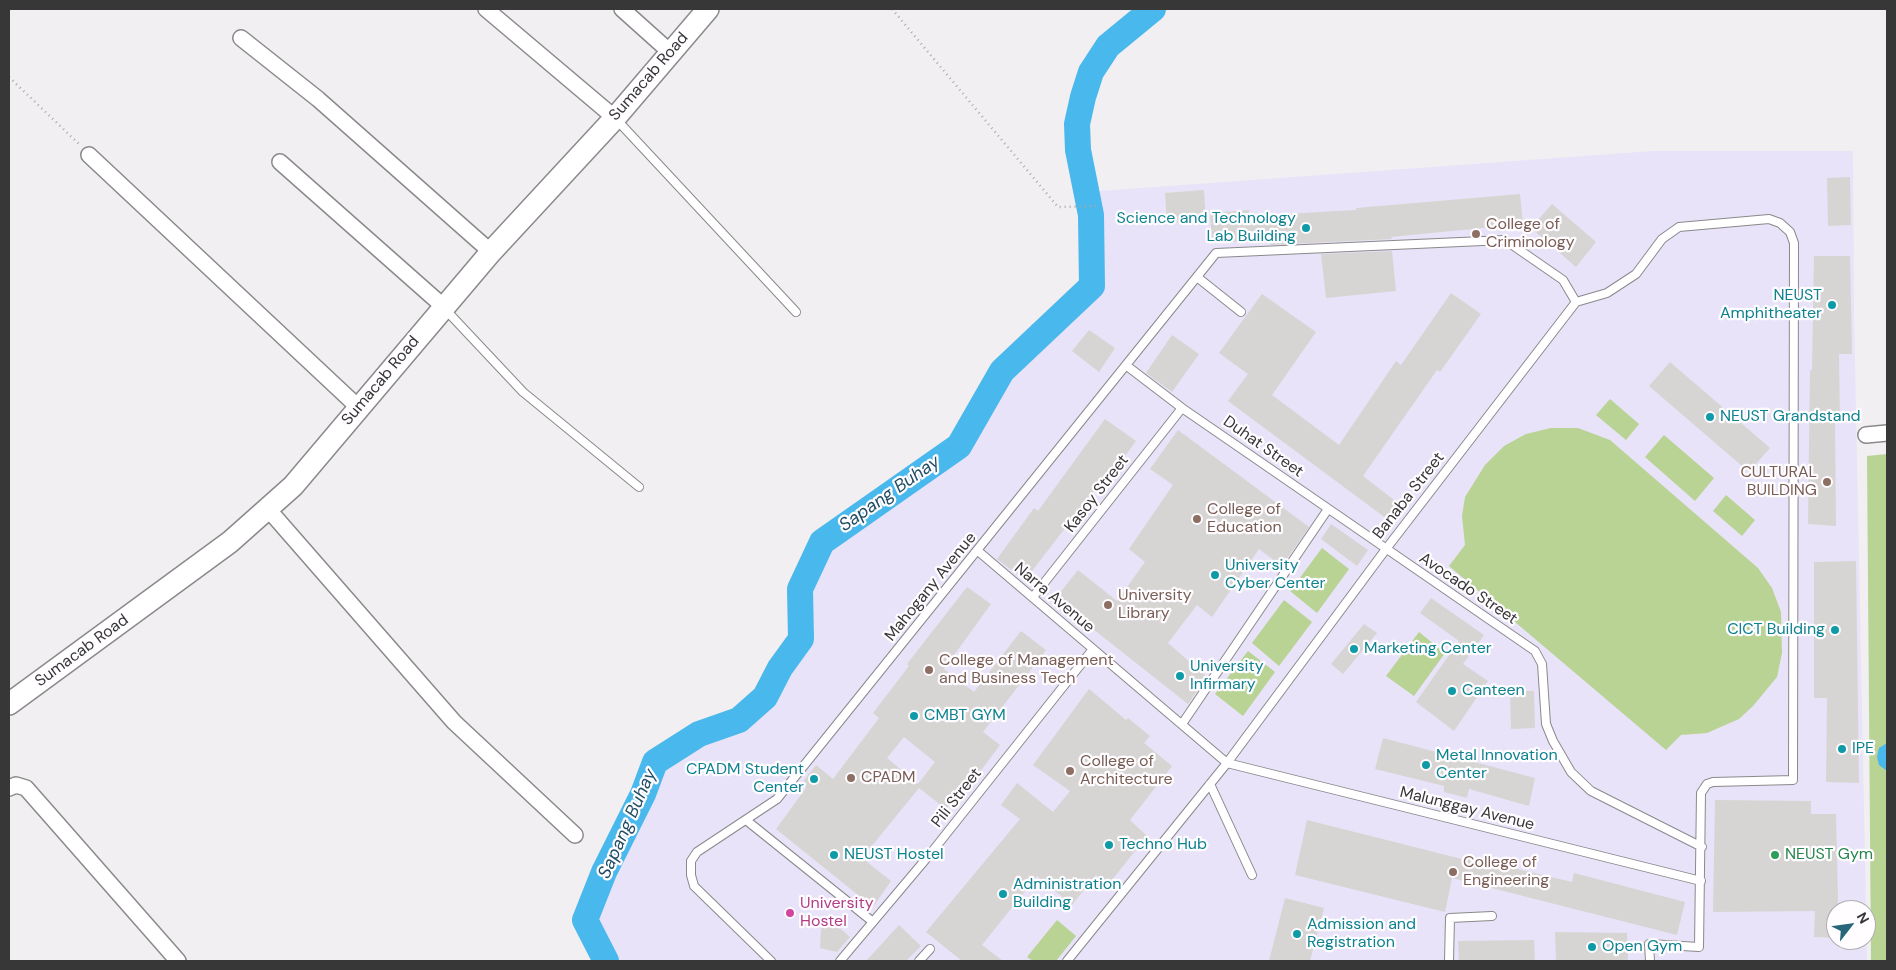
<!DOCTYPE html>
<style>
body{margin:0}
#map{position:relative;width:1896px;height:970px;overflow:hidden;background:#f1eff2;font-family:"DM Sans",sans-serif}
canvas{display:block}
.frame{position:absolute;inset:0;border:10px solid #373738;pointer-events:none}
.north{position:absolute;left:1826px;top:900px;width:50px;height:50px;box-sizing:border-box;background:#fffdff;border:1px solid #afaeaf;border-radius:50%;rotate:60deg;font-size:14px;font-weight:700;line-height:20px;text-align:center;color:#373738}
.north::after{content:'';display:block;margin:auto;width:18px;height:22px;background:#27657b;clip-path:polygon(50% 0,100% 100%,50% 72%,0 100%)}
</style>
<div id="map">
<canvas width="1896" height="970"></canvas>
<div class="frame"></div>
<div class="north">N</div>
</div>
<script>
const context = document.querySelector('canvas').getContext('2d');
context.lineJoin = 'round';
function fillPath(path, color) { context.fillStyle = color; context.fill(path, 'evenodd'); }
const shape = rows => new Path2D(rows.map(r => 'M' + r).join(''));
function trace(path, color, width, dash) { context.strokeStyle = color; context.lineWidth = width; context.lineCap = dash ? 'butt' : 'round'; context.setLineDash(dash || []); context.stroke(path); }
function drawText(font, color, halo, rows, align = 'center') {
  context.font = font + ' "DM Sans",sans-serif'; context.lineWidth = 4.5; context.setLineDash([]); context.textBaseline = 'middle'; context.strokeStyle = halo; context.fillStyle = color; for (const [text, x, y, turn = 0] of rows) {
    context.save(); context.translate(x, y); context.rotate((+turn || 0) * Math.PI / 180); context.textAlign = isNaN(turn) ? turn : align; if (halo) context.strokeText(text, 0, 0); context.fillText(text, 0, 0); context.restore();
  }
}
const education = shape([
 [1653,151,1853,151,1854,312,1867,961,606,961,585,920,604,872,643,794,655,762,699,734,739,720,765,697,780,668,801,639,800,589,822,542,959,446,1002,371,1092,286,1091,215,1086,192],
 [1836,910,1866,910,1866,940,1836,940]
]);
const green = shape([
 [1610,399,1639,424,1626,440,1596,415],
 [1551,428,1578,428,1610,440,1758,568,1772,588,1781,612,1782,653,1777,677,1753,706,1739,719,1707,733,1681,735,1666,750,1449,566,1465,545,1462,516,1465,497,1485,465,1504,446,1526,434],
 [1664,435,1714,478,1695,501,1645,457],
 [1887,454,1887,961,1871,961,1867,456],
 [1726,495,1755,520,1742,536,1713,511],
 [1322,548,1349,569,1317,613,1290,591],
 [1284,600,1312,622,1279,666,1252,643],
 [1419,632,1445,653,1414,696,1386,676],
 [1248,651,1275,672,1243,716,1215,694],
 [1057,920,1076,936,1056,961,1033,961,1027,957]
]);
const water = shape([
 [1887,743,1887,771,1879,765,1877,757,1879,748]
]);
const river = shape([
 [606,961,585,920,604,872,643,794,655,762,699,734,739,720,765,697,780,668,801,639,800,589,822,542,959,446,1002,371,1092,286,1091,215,1078,150,1077,124,1083,97,1091,72,1108,46,1153,9]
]);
const building = shape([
 [1850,177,1851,225,1828,226,1827,178],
 [1204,190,1206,221,1167,223,1165,193],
 [1520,194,1523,224,1391,237,1392,239,1270,245,1270,240,1212,243,1210,213,1249,210,1249,216,1356,210,1356,208],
 [1552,204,1596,242,1576,267,1531,228],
 [1392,251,1396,291,1326,298,1321,254],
 [1814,256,1850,256,1852,354,1839,354,1840,423,1835,422,1836,526,1808,524,1810,370,1812,370],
 [1451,293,1481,314,1440,372,1437,370,1363,476,1398,503,1387,519,1228,401,1248,374,1219,353,1262,294,1316,332,1272,395,1339,445,1396,361,1401,365],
 [1089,330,1115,348,1099,372,1072,351],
 [1172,335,1199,354,1172,392,1146,373],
 [1670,362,1770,448,1749,472,1649,386],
 [1105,419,1136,441,1102,487,1099,485,1071,525,1069,523,1025,580,997,559,1034,508,1038,511],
 [1178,430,1309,527,1282,566,1259,549,1212,617,1197,605,1168,643,1207,677,1188,704,1055,599,1078,570,1117,601,1145,562,1129,549,1173,485,1150,469],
 [1331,524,1368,550,1357,566,1321,539],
 [1856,561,1859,783,1826,782,1827,698,1814,698,1814,562],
 [967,587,991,604,944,669,974,692,1021,631,1046,650,983,732,1000,745,961,797,958,795,946,809,919,788,862,858,891,881,873,907,776,829,806,788,801,784,816,765,833,779,879,718,873,713,909,666,907,664],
 [904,737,935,762,918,784,887,758],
 [1431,598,1484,635,1463,664,1488,681,1454,731,1416,702,1459,641,1420,613],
 [1364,624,1377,633,1343,674,1331,664],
 [1089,689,1126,720,1128,718,1150,736,1144,743,1172,766,1130,820,1147,836,1108,885,1096,875,1072,905,1037,876,982,945,1003,961,962,961,926,932,1020,819,1001,805,1017,783,1053,812,1070,791,1033,765],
 [1510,691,1534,691,1535,728,1511,729],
 [1383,738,1535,778,1529,806,1469,789,1467,798,1444,792,1444,786,1375,769],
 [1715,800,1811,801,1811,814,1836,814,1838,898,1836,938,1814,937,1815,911,1713,912],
 [1307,820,1466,860,1467,857,1572,882,1574,873,1685,902,1677,935,1452,878,1445,912,1295,875],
 [1285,898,1324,908,1310,961,1269,961],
 [830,920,850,937,837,952,820,948,821,929],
 [899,925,921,946,906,961,866,961],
 [1555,932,1627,933,1628,961,1556,961],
 [1534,940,1535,961,1459,961,1458,941]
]);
const path = shape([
 [892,9,1058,207,1099,206],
 [9,77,80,145]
]);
const service = shape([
 [616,119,796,312],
 [1197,277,1241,312],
 [1576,302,1607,293,1636,274,1662,239,1679,227,1769,219,1780,223,1790,232,1794,243,1793,780,1713,782,1707,784,1701,793,1699,947,1649,944,1650,961],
 [444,308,523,392,639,487],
 [1127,366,1182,408,1535,651,1542,664,1546,724,1553,741,1571,772,1591,791,1702,847],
 [978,551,1227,763,1701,881],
 [1033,597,1182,408],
 [1182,724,1328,509],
 [1210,784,1252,875],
 [746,820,873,922],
 [771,961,694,886,691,875,691,861,697,852,777,799,1216,253,1505,240,1563,280,1576,302,1386,549,1227,763,1067,961],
 [840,961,931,853,1093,649],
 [919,961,930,949],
 [1449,961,1450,918,1492,916]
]);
const minor = shape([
 [486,9,615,118],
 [622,9,670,52],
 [241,38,318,99,491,252],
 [89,155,358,407],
 [280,162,444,307],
 [1866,435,1887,433],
 [268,509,454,722,575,835],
 [9,788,16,785,26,788,178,961]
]);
const secondary = shape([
 [9,704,230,542,293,486,491,252,615,118,708,9]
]);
const markers = [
 [1306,228,5,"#0f9aa8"],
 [1476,234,5,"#8d6e63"],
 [1832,305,5,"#0f9aa8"],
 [1710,417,5,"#0f9aa8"],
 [1827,482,5,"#8d6e63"],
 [1197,519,5,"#8d6e63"],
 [1215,575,5,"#0f9aa8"],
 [1108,605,5,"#8d6e63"],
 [1835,630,5,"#0f9aa8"],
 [1354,649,5,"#0f9aa8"],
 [929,670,5,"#8d6e63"],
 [1180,676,5,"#0f9aa8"],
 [1452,691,5,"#0f9aa8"],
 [914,716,5,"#0f9aa8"],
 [1842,749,5,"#0f9aa8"],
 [1426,765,5,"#0f9aa8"],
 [1070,771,5,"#8d6e63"],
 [851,778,5,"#8d6e63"],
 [814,779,5,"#0f9aa8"],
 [1109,845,5,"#0f9aa8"],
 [834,855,5,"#0f9aa8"],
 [1775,855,5,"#2e9e5b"],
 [1453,872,5,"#8d6e63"],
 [1003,894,5,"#0f9aa8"],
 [790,913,5,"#d1479c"],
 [1297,934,5,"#0f9aa8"],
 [1592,947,5,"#0f9aa8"]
];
const streetNames = [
 ["Sumacab Road",649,77,-49],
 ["Sumacab Road",381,381,-50],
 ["Duhat Street",1263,447,35],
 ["Kasoy Street",1097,494,-52],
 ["Banaba Street",1409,496,-52],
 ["Mahogany Avenue",931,587,-51],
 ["Avocado Street",1468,589,34],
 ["Narra Avenue",1054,598,40],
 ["Sumacab Road",82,651,-36],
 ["Pili Street",957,798,-52],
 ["Malunggay Avenue",1467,809,14]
];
const cultureNames = [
 ["Science and Technology",1296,219,"right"],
 ["Lab Building",1296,237,"right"],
 ["NEUST",1822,296,"right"],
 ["Amphitheater",1822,314,"right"],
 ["NEUST Grandstand",1720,417],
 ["University",1225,566],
 ["Cyber Center",1225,584],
 ["CICT Building",1825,630,"right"],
 ["Marketing Center",1364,649],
 ["University",1190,667],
 ["Infirmary",1190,685],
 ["Canteen",1462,691],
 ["CMBT GYM",924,716],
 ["IPE",1852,749],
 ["Metal Innovation",1436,756],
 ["Center",1436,774],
 ["CPADM Student",804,770,"right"],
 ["Center",804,788,"right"],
 ["Techno Hub",1119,845],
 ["NEUST Hostel",844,855],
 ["Administration",1013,885],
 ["Building",1013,903],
 ["Admission and",1307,925],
 ["Registration",1307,943],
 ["Open Gym",1602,947]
];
const educationNames = [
 ["College of",1486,225],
 ["Criminology",1486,243],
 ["CULTURAL",1817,473,"right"],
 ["BUILDING",1817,491,"right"],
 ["College of",1207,510],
 ["Education",1207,528],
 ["University",1118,596],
 ["Library",1118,614],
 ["College of Management",939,661],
 ["and Business Tech",939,679],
 ["College of",1080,762],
 ["Architecture",1080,780],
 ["CPADM",861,778],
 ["College of",1463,863],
 ["Engineering",1463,881]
];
const leisureNames = [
 ["NEUST Gym",1785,855]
];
const hotelNames = [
 ["University",800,904],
 ["Hostel",800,922]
];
const waterNames = [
 ["Sapang Buhay",890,494,-35],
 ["Sapang Buhay",628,824,-66]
];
fillPath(education, '#e8e3f8');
fillPath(green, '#b9d395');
fillPath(water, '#49b8ec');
trace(river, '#49b8ec', 26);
fillPath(building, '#d7d5d3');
trace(service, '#8b898b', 10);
trace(minor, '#8b898b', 18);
trace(secondary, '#8b898b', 24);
trace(path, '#aaa9ab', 2.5, [1, 4]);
trace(service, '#fff', 8);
trace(minor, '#fff', 15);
trace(secondary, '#fff', 21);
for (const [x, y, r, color] of markers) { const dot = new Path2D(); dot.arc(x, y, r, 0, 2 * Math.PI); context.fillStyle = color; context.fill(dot); trace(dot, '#fffdff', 2); }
drawText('16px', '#373738', '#fffdff', streetNames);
drawText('16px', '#0d838f', '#fffdff', cultureNames, 'left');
drawText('16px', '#785e54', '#fffdff', educationNames, 'left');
drawText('16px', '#27864d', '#fffdff', leisureNames, 'left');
drawText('16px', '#b23c85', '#fffdff', hotelNames, 'left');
drawText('italic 18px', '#204e64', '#fffdff', waterNames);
</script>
